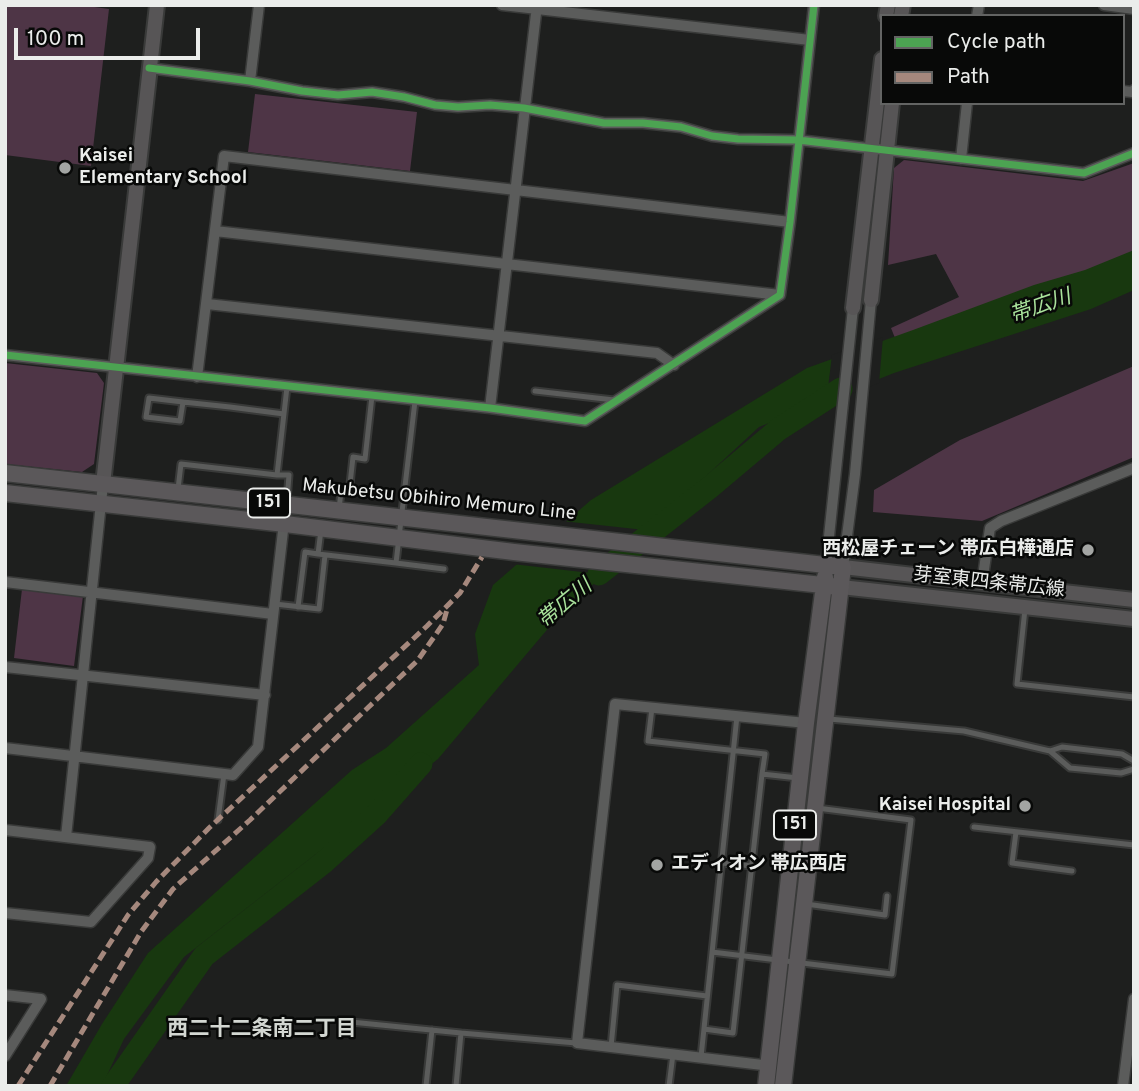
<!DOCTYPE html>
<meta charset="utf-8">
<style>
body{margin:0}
#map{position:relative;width:1139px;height:1091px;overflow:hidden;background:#1e1f1e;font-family:Overpass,sans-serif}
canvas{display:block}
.frame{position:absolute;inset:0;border:7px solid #ebedeb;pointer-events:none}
.legend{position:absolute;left:880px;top:14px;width:245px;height:91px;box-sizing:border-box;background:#080908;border:2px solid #636463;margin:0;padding:9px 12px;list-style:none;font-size:21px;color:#ebedeb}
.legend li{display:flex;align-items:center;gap:14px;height:35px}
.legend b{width:35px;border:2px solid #636463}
.scale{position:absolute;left:14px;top:28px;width:186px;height:32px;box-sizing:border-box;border:4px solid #ebedeb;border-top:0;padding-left:9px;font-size:21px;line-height:24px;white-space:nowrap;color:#ebedeb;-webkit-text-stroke:5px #080908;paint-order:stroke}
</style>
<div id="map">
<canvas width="1139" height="1091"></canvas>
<div class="frame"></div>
<ul class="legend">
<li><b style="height:9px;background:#4ca352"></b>Cycle path</li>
<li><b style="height:9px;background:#a5887d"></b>Path</li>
</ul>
<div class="scale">100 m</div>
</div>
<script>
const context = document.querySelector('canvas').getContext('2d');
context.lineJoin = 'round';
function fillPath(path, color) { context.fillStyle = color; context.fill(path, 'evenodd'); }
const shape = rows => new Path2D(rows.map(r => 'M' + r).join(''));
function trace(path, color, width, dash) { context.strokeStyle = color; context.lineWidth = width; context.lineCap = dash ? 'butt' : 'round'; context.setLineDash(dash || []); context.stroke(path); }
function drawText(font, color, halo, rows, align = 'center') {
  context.font = font + ' Overpass,"Noto Sans JP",sans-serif'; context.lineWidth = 5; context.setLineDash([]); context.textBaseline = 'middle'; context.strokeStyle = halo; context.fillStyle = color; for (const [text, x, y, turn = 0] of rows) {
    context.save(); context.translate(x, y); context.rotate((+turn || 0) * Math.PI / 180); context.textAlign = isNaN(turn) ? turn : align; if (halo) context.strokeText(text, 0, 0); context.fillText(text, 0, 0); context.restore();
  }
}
const green = shape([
 [5,5,80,5,109,9,91,166,5,155],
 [255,94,417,112,410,171,248,152],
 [904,160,1083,181,1134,163,1134,260,899,348,891,328,959,297,936,254,888,265,894,168],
 [5,363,97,373,104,383,94,464,82,472,5,464],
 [1134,366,1134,457,982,521,873,512,874,490,960,440],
 [22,589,83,596,74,666,14,658]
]);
const water = shape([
 [1134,250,1134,290,1091,309,894,373,759,427,692,489,551,625,438,759,184,957,124,1039,102,1086,66,1086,102,1024,148,953,352,770,386,748,479,665,475,634,493,585,591,500,807,368,913,330,1034,285,1085,270]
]);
const pier = shape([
 [883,337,879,383,826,404,832,355],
 [562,521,654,531,608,575,512,564]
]);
const river = shape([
 [599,574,709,488,779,429,841,389],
 [113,1086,204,956,323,863,377,814,421,764]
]);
const lane = shape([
 [287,387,277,475,289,475,287,501],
 [535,391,614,400],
 [183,402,180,421,146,417,149,398,183,402,230,407,284,414],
 [178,489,181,464,277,475],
 [339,509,341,492,349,493,353,457,365,459,372,396],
 [321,530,318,554,396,563,415,401],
 [396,563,444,569],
 [275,604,319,609,325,555],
 [298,607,305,552,318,554],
 [1025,609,1017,684,1134,697],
 [652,708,648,741,765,754,762,774,798,778],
 [829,719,964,731,1050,751,1062,747,1122,754,1134,761],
 [1050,751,1070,768,1121,773,1134,769],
 [218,820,224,774],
 [974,827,1134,845],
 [1016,832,1012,863,1072,871],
 [722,863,752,866],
 [806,904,885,915,887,896],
 [712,952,892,974,911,820,817,808],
 [341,1021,461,1033],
 [704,1029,733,1033,762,774],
 [611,1047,617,985,707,996],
 [701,1057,737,716],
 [426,1086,432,1030],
 [456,1086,461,1033,576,1043],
 [669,1086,673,1054]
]);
const street = shape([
 [502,5,810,40],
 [1104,5,1134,9],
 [977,16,979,5],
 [149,68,250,81,302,91,338,95,372,92,404,97,435,105,458,107,490,105,524,108,604,123,643,123,681,127,712,136,738,139,798,140,1084,173,1134,153],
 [250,81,259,5],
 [1123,91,1132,92,1134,90],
 [961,159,967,103],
 [215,231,780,295],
 [207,304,657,353,674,365],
 [5,355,490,408,585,421,780,295,790,222,814,5],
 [197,377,224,156,790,222],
 [490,408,537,5],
 [826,565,853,308],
 [843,567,855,474,871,300],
 [5,582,273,614],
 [982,583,990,528,1001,521,1134,468],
 [5,667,265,695],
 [5,748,233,775,258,747,286,505],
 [5,830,150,847,148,858,91,922,5,913],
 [66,837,103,484],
 [5,995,41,999,5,1056],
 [771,1066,577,1043,615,704,806,723],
 [1123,1086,1134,999]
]);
const secondary = shape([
 [886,16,888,5],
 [901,16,903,5],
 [871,300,892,103],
 [853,308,882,59],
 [103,484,157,5],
 [843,567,1134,600],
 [841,587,1134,619]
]);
const primary = shape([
 [5,473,843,567,783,1086],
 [5,493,285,524,514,552,841,587],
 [766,1086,806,723,825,577]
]);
const quiet = shape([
 [18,1086,128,915,156,882,209,828,427,626,460,593,482,557],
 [50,1086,141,932,173,889,250,820,418,660,443,624,448,606]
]);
const cycleway = shape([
 [149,68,250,81,302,91,338,95,372,92,404,97,435,105,458,107,490,105,524,108,604,123,643,123,681,127,712,136,738,139,798,140,1084,173,1134,153],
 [5,355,490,408,585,421,780,295,790,222,814,5]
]);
const markers = [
 [65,168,7,"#a3a5a3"],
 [1088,550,7,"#a3a5a3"],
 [1025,806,7,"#a3a5a3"],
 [657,865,7,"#a3a5a3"]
];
const shields = [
 [269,503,42],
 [795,825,42]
];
const shieldNames = [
 ["151",269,503],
 ["151",795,825]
];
const poiNames = [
 ["Kaisei",79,157],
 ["Elementary School",79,179],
 ["西松屋チェーン 帯広白樺通店",1074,550,"right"],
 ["Kaisei Hospital",1011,806,"right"],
 ["エディオン 帯広西店",671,865]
];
const streetNames = [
 ["Makubetsu Obihiro Memuro Line",439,501,6],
 ["芽室東四条帯広線",989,584,6]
];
const waterNames = [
 ["帯広川",1041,308,-19],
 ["帯広川",566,605,-40]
];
const neighbourhoodNames = [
 ["西二十二条南二丁目",262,1031]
];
fillPath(green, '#4e3546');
fillPath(water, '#18380f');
fillPath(pier, '#1e1f1e');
trace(river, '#18380f', 23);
trace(lane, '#393a39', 9);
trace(street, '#393a39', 13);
trace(secondary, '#393a39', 18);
trace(primary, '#393a39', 19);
trace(lane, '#5b5c5b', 5);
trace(street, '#5b5c5b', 10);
trace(secondary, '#575556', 14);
trace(primary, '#5b585a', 16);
trace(quiet, '#a5887d', 5, [10, 5]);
trace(cycleway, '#4ca352', 7);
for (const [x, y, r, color] of markers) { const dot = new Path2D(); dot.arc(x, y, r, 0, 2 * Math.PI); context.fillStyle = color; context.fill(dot); trace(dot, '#080908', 2.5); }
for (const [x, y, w] of shields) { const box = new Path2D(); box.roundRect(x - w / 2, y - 14.5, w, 29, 5); context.fillStyle = '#080908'; context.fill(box); trace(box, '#ebedeb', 2); }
drawText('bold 18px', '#ebedeb', null, shieldNames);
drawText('bold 19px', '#ebedeb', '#080908', poiNames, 'left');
drawText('19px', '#ebedeb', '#080908', streetNames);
drawText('italic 21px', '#a9e29b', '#080908', waterNames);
drawText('bold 21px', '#d3d7d2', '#080908', neighbourhoodNames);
</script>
